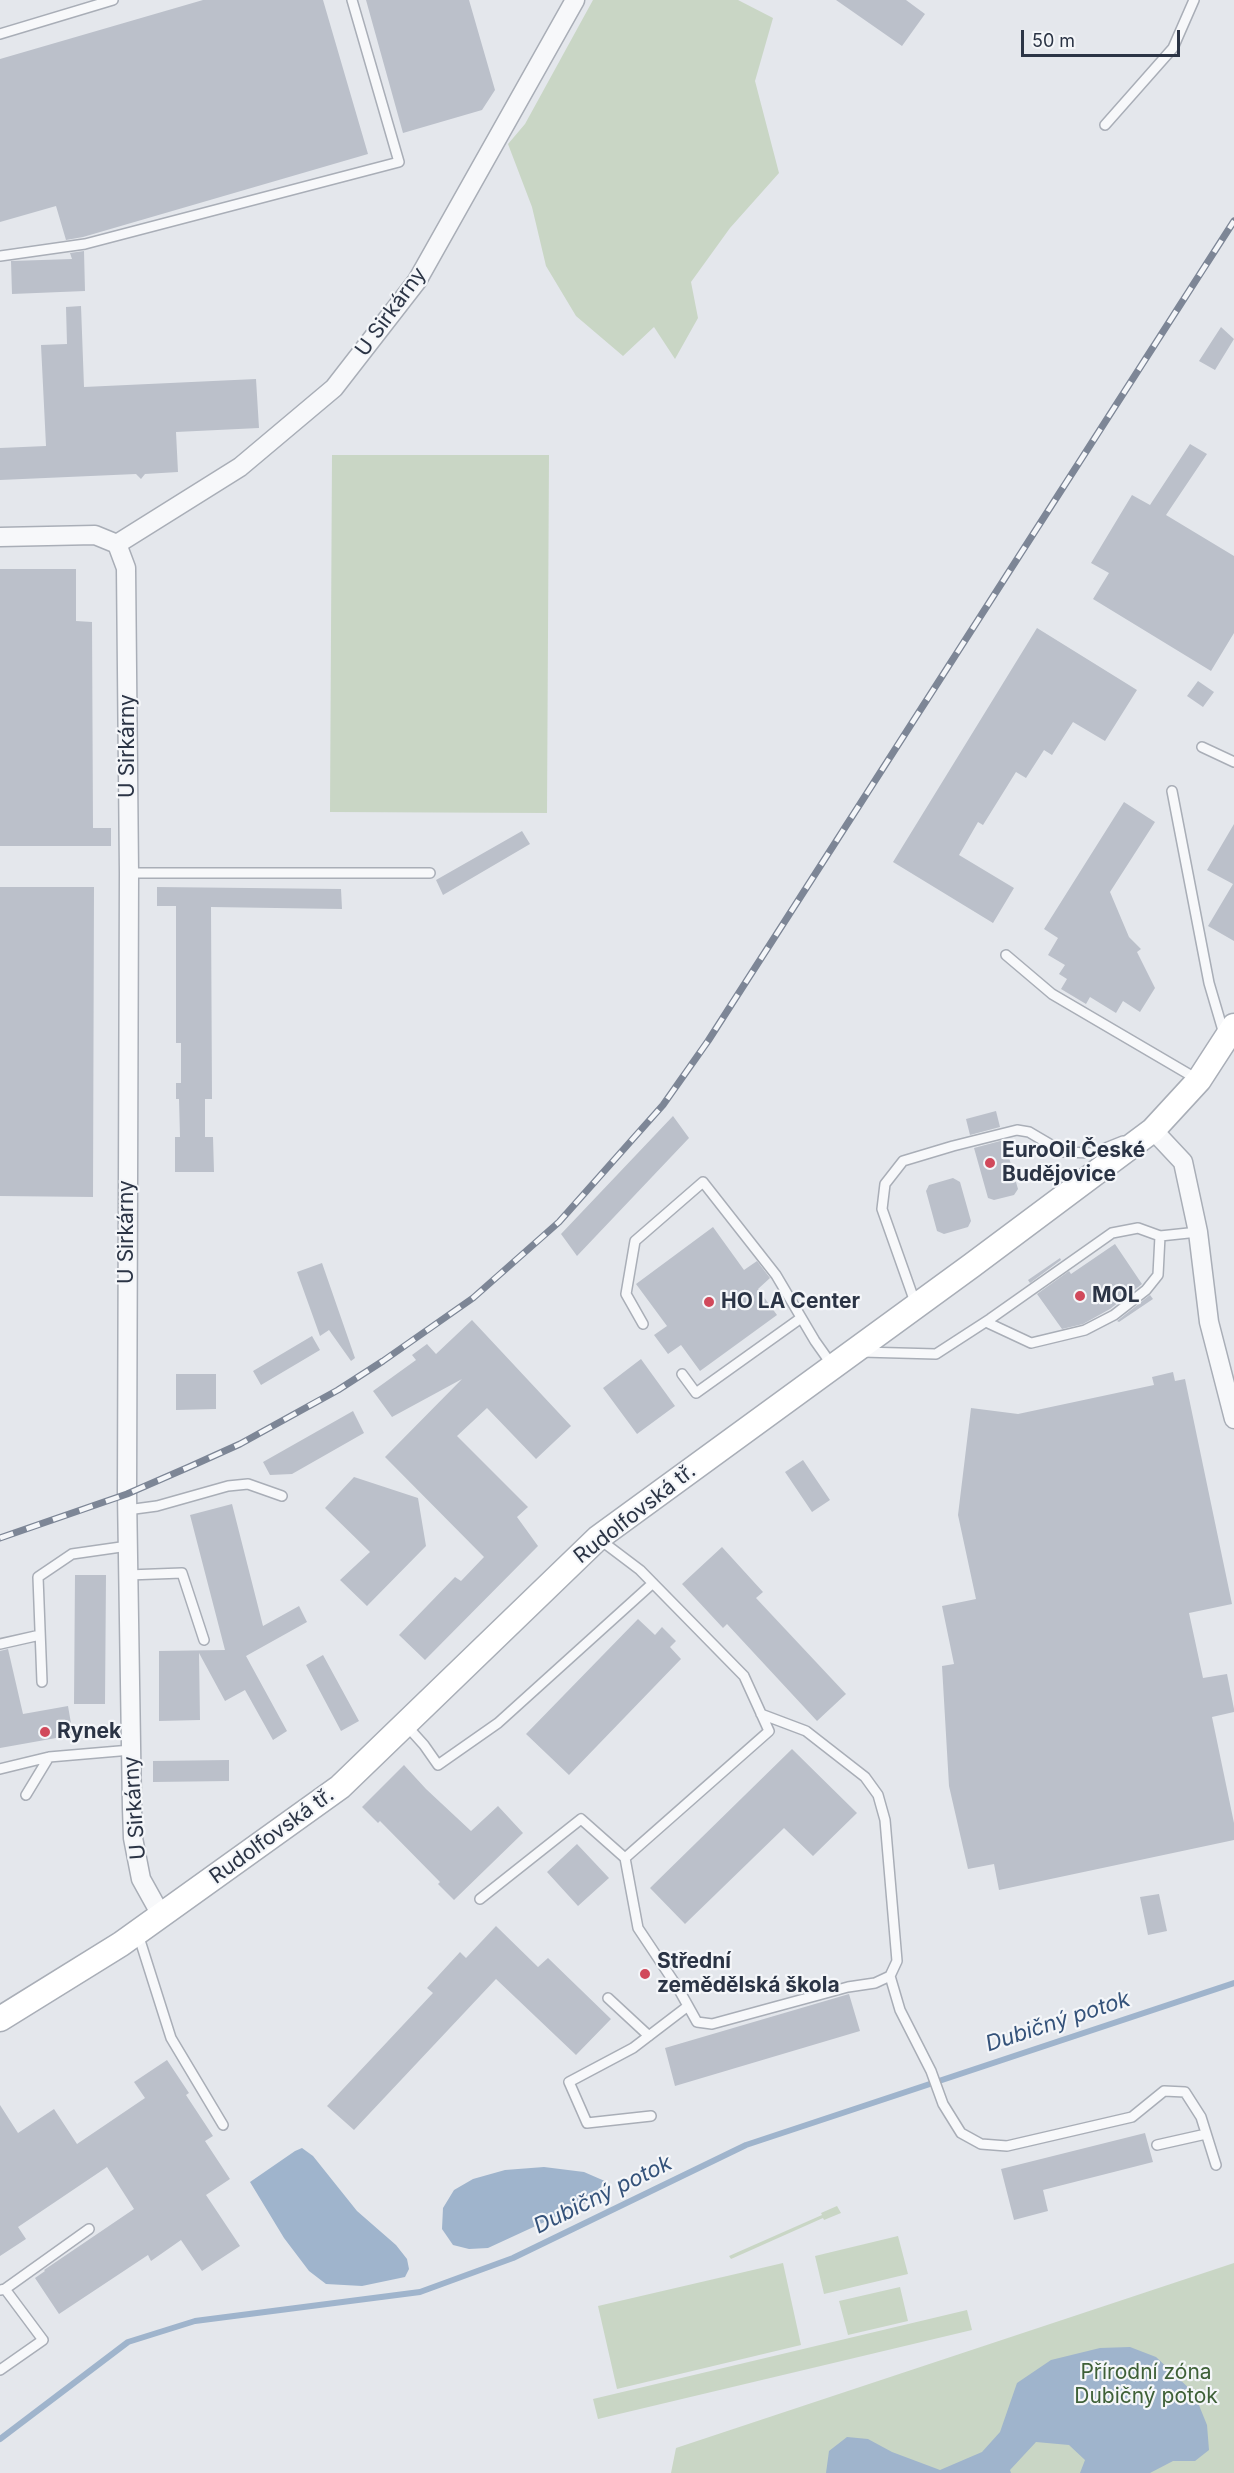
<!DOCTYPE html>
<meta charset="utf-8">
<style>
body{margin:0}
#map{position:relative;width:1234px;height:2473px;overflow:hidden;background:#e4e7ec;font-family:Inter,sans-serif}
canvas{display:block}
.scale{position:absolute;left:1021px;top:30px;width:159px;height:27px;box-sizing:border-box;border:3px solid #2b3445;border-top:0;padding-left:8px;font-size:18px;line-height:21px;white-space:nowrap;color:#2b3445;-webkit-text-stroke:4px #f4f6f9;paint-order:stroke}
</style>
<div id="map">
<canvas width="1234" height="2473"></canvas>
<div class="scale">50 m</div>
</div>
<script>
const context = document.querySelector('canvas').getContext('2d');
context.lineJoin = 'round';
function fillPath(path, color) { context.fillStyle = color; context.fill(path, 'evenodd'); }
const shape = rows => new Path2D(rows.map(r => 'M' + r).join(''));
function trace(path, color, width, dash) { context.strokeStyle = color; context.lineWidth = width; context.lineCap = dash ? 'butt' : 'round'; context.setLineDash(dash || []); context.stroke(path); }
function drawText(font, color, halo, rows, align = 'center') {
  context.font = font + ' Inter,sans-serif'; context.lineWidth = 4.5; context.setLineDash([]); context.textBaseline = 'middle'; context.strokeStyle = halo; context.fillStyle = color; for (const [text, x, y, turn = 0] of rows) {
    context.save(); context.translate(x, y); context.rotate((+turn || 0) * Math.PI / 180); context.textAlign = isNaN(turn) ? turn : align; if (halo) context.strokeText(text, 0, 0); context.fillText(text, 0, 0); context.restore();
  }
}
const green = shape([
 [593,0,738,0,773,18,755,81,779,173,730,228,691,282,698,318,675,359,654,327,623,356,576,316,546,266,532,207,508,144,525,124],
 [332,455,549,455,547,813,330,812],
 [837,2206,841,2213,824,2220,823,2218,731,2259,729,2256,822,2215,821,2213],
 [898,2236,908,2274,824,2294,815,2256],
 [783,2263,801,2345,617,2389,598,2306],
 [1234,2263,1234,2473,671,2473,676,2448],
 [900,2287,908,2321,848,2335,839,2301],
 [967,2310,972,2330,598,2419,593,2399]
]);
const water = shape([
 [302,2148,313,2156,357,2211,396,2245,407,2259,409,2269,405,2277,362,2286,326,2284,309,2271,284,2238,250,2182,295,2151],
 [544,2167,584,2172,607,2182,607,2189,592,2200,488,2248,469,2249,453,2245,442,2229,443,2208,454,2190,473,2179,505,2170],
 [1130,2347,1156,2357,1194,2393,1207,2425,1209,2450,1195,2461,1173,2461,1150,2473,1080,2473,1085,2460,1069,2445,1036,2442,1010,2470,1011,2473,826,2473,829,2451,847,2437,868,2439,892,2452,940,2470,982,2452,1000,2432,1017,2383,1051,2360,1100,2348]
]);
const stream = shape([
 [0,2439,128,2342,195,2321,420,2292,513,2258,746,2145,1234,1983]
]);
const building = shape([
 [203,0,323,0,368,154,83,237,66,240,56,206,0,222,0,59],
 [366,0,469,0,495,90,482,110,403,133],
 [836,0,906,0,925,14,902,46],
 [84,251,85,291,12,294,11,261,72,259,70,253],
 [81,306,84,387,256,379,259,428,176,432,178,472,145,474,141,479,136,474,0,480,0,448,46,446,41,345,67,344,66,307],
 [1221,327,1234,339,1215,370,1199,361],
 [1190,444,1207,454,1166,515,1234,556,1234,633,1211,671,1093,599,1109,573,1091,563,1132,495,1150,505],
 [0,569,76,569,76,621,92,622,93,828,111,828,111,846,0,846],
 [1037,628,1137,690,1105,741,1073,722,1052,755,1044,750,1026,778,1016,772,983,825,978,822,959,855,1014,888,993,923,893,862],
 [1198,681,1214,692,1203,707,1187,696],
 [1124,802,1155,822,1110,892,1129,937,1141,949,1137,952,1155,988,1140,1012,1123,1001,1116,1013,1090,997,1086,1004,1061,989,1067,979,1059,974,1065,965,1048,955,1058,938,1044,929],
 [1234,824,1234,941,1208,926,1233,884,1207,870],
 [522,831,530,844,443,895,436,880],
 [0,887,94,887,93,1197,0,1196],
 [157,887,341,889,342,909,211,907,212,1099,205,1099,205,1137,213,1137,214,1172,175,1172,175,1137,180,1137,179,1099,176,1099,176,1083,181,1083,181,1043,176,1043,176,906,157,906],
 [996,1111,1000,1127,970,1135,966,1119],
 [673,1116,689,1138,577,1256,561,1234],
 [1004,1140,1018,1189,1014,1195,994,1200,988,1198,974,1148],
 [953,1178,960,1182,971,1221,968,1227,944,1234,937,1231,926,1191,929,1185],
 [713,1227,744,1270,757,1261,770,1278,758,1289,777,1315,700,1371,681,1345,668,1354,654,1335,667,1326,636,1284],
 [1115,1244,1142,1284,1110,1309,1083,1324,1062,1329,1037,1294,1069,1271,1071,1274],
 [1060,1258,1061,1260,1030,1283,1028,1280],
 [322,1263,355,1358,351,1361,329,1330,320,1336,297,1272],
 [1150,1295,1153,1299,1119,1322,1117,1321],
 [472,1320,571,1426,536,1459,487,1408,457,1436,528,1507,517,1517,538,1546,425,1660,399,1635,455,1577,461,1581,484,1557,385,1457,462,1379,392,1417,373,1391,416,1360,412,1355,427,1344,436,1354],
 [312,1336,320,1350,261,1385,253,1371],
 [641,1359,675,1406,637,1434,603,1388],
 [1173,1372,1175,1381,1185,1379,1232,1604,1189,1613,1203,1678,1227,1674,1234,1709,1234,1712,1212,1717,1234,1823,1234,1840,999,1890,994,1864,968,1869,949,1786,942,1666,954,1664,942,1606,976,1599,958,1515,971,1408,1018,1414,1154,1385,1152,1377],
 [176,1374,216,1374,216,1409,176,1410],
 [353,1411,364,1433,292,1474,270,1475,263,1462],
 [803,1460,830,1500,812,1512,785,1472],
 [354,1477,418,1498,426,1546,367,1606,340,1580,370,1552,325,1508],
 [232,1504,263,1626,299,1606,307,1622,246,1656,287,1731,273,1740,245,1690,225,1701,199,1653,200,1720,159,1721,159,1651,225,1650,190,1515],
 [722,1547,763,1592,756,1598,846,1694,817,1721,727,1624,723,1628,682,1584],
 [75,1575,106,1575,105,1704,74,1704],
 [638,1619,655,1635,662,1627,676,1641,670,1647,681,1659,569,1775,526,1734],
 [8,1649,23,1714,68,1706,73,1735,0,1748,0,1651],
 [323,1655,359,1721,341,1731,306,1665],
 [792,1749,857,1813,813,1856,784,1828,685,1924,650,1888],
 [229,1760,229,1781,153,1782,153,1761],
 [404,1765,426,1789,471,1831,498,1806,523,1833,454,1900,438,1884,440,1882,380,1821,378,1823,362,1807],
 [577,1844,609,1878,578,1906,547,1872],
 [1159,1894,1167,1931,1148,1935,1140,1897],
 [496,1926,538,1967,548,1958,611,2019,576,2055,496,1979,354,2130,327,2106,433,1993,427,1988,460,1952,466,1958],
 [849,1994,860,2031,675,2086,665,2048],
 [167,2060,189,2093,186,2095,213,2136,205,2141,230,2179,206,2195,240,2246,202,2271,181,2240,151,2261,148,2255,59,2314,35,2278,45,2271,44,2270,134,2209,107,2167,18,2227,26,2239,0,2256,0,2105,18,2133,54,2109,77,2144,145,2098,134,2082],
 [1145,2133,1153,2162,1043,2190,1048,2211,1014,2220,1001,2169]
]);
const lane = shape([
 [0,34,113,0],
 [1105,125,1173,48,1194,0],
 [0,256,85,244,399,162,352,0],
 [1202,747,1234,762],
 [1172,791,1209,983,1224,1034],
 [129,873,430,873],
 [1006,955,1052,994,1197,1079],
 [916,1305,882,1209,885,1184,903,1161,953,1146,1017,1130,1029,1132,1063,1152,1093,1153,1123,1141],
 [986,1322,1031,1343,1085,1330,1114,1315,1146,1290,1158,1275,1160,1236],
 [643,1324,626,1294,635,1241,703,1182,776,1275,815,1341,832,1365],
 [862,1352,936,1354,990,1319,1112,1233,1138,1228,1160,1236,1198,1232],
 [682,1374,696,1393,801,1318],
 [127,1510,157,1506,228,1486,248,1484,282,1496],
 [128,1575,182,1573,204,1640],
 [0,1644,40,1635],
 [42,1682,38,1577,72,1554,128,1546],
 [406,1725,424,1745,438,1765,498,1723,653,1583],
 [0,1769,49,1757,131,1750],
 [26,1795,49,1757],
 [625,1858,638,1928,678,1988,697,2022,712,2024,848,1987,875,1983,890,1976,897,1961,885,1820,878,1795,865,1777,806,1731,761,1714],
 [480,1899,581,1819,625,1858,769,1731,744,1676,640,1570,599,1539],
 [138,1934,171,2038,223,2125],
 [890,1976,900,2010,931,2071,943,2104,961,2133,981,2144,1007,2146,1132,2117,1164,2091,1185,2092,1201,2117,1216,2165],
 [608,1998,649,2036],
 [651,2116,587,2123,569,2082,633,2048,688,2006],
 [1157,2145,1206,2134],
 [0,2290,5,2289,89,2229],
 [0,2370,43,2340,5,2289]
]);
const street = shape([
 [0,537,95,535,117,544,126,568,129,873,127,1494,132,1808,133,1838,141,1879,161,1915],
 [117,544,240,467,334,388,417,281,575,0],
 [1153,1130,1183,1162,1198,1232,1209,1322,1234,1419]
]);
const secondary = shape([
 [0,2019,121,1944,340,1787,598,1538,971,1266,1153,1130,1199,1080,1234,1026]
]);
const rail = shape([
 [0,1538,127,1494,189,1467,240,1444,338,1390,383,1361,473,1298,559,1222,663,1105,708,1041,1234,221]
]);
const markers = [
 [990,1163,6,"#d1495b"],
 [1080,1296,6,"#d1495b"],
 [709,1302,6,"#d1495b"],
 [45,1732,6,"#d1495b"],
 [645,1974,6,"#d1495b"]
];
const streetNames = [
 ["U Sirkárny",391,312,-54],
 ["U Sirkárny",128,746,-90],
 ["U Sirkárny",127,1232,-90],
 ["Rudolfovská tř.",635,1514,-38],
 ["U Sirkárny",135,1808,-94],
 ["Rudolfovská tř.",272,1836,-36]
];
const poiNames = [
 ["EuroOil České",1002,1151],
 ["Budějovice",1002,1175],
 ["MOL",1092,1296],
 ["HO LA Center",721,1302],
 ["Rynek",57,1732],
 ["Střední",657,1962],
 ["zemědělská škola",657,1986]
];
const parkNames = [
 ["Přírodní zóna",1146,2373],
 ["Dubičný potok",1146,2397]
];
const waterNames = [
 ["Dubičný potok",1058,2022,-18],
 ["Dubičný potok",603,2195,-26]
];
fillPath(green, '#c9d6c5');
fillPath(water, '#9fb4cc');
trace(stream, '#9fb4cc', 6);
fillPath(building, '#bbc0ca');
trace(lane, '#a9aeb7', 12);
trace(street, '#a9aeb7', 21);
trace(secondary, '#a9aeb7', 27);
trace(lane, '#f7f8fa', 9);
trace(street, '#f7f8fa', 18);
trace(secondary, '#fff', 24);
trace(rail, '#7d8696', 7);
trace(rail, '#f4f6f9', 4.5, [14]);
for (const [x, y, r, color] of markers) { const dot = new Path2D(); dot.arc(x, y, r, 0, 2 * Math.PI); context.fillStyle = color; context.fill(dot); trace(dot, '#f4f6f9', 2); }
drawText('21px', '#2b3445', '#f4f6f9', streetNames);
drawText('bold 21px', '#2b3445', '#f4f6f9', poiNames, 'left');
drawText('21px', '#3f6138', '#f4f6f9', parkNames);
drawText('italic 22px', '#34527a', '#f4f6f9', waterNames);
</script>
